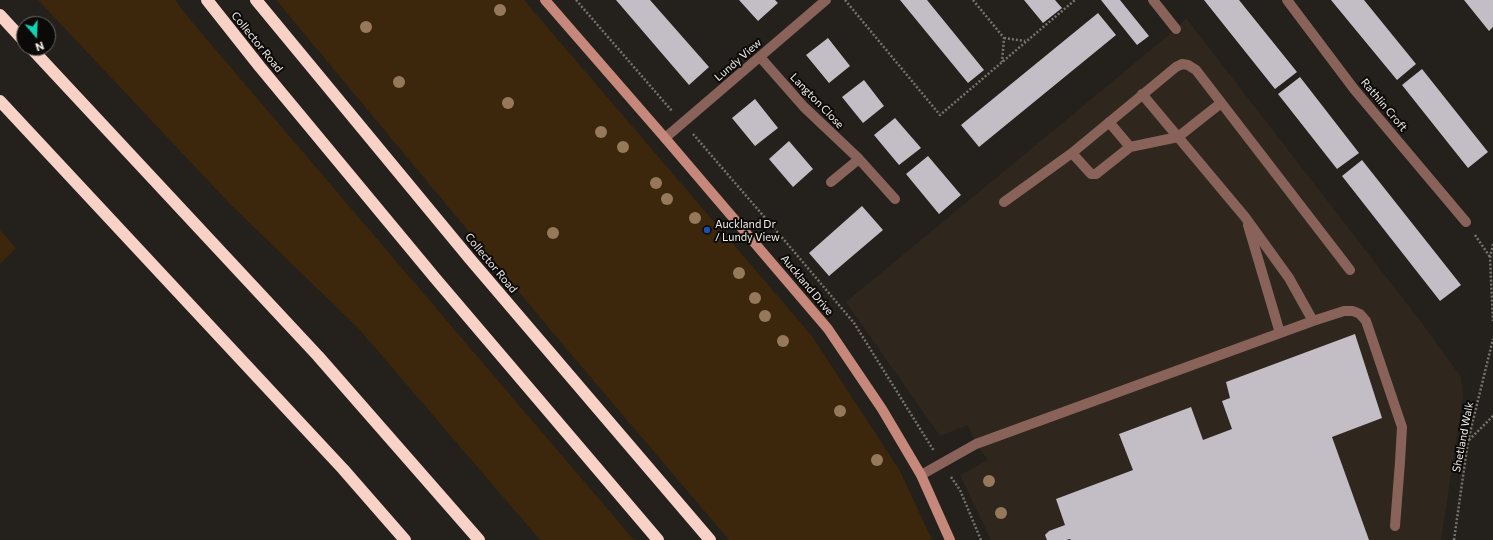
<!DOCTYPE html>
<style>
body{margin:0}
#map{position:relative;width:1493px;height:540px;overflow:hidden;background:#24201b;font-family:Commissioner,sans-serif}
canvas{display:block}
.north{position:absolute;left:16px;top:16px;width:40px;height:40px;box-sizing:border-box;background:#0c0a08;border:1px solid #686562;border-radius:50%;rotate:161deg;font-size:11px;font-weight:700;line-height:16px;text-align:center;color:#f1edea}
.north::after{content:'';display:block;margin:auto;width:14px;height:18px;background:#10d5b4;clip-path:polygon(50% 0,100% 100%,50% 72%,0 100%)}
</style>
<div id="map">
<canvas width="1493" height="540"></canvas>
<div class="north">N</div>
</div>
<script>
const context = document.querySelector('canvas').getContext('2d');
context.lineJoin = 'round';
function fillPath(path, color) { context.fillStyle = color; context.fill(path, 'evenodd'); }
const shape = rows => new Path2D(rows.map(r => 'M' + r).join(''));
function trace(path, color, width, dash) { context.strokeStyle = color; context.lineWidth = width; context.lineCap = dash ? 'butt' : 'round'; context.setLineDash(dash || []); context.stroke(path); }
function drawText(font, color, halo, rows, align = 'center') {
  context.font = font + ' Commissioner,sans-serif'; context.lineWidth = 4; context.setLineDash([]); context.textBaseline = 'middle'; context.strokeStyle = halo; context.fillStyle = color; for (const [text, x, y, turn = 0] of rows) {
    context.save(); context.translate(x, y); context.rotate((+turn || 0) * Math.PI / 180); context.textAlign = isNaN(turn) ? turn : align; if (halo) context.strokeText(text, 0, 0); context.fillText(text, 0, 0); context.restore();
  }
}
const built = shape([
 [1186,18,1421,322,1461,377,1463,395,1441,540,991,540,960,475,988,460,976,444,968,425,940,436,846,302,1176,29]
]);
const green = shape([
 [38,0,175,0,192,22,634,540,540,540,359,329,230,204],
 [276,0,524,0,812,336,900,471,932,540,729,540,564,346],
 [0,230,16,248,0,264]
]);
const building = shape([
 [616,0,650,0,709,67,689,85],
 [739,0,775,0,778,3,758,21],
 [900,0,927,0,984,70,968,83],
 [1024,0,1055,0,1062,8,1043,23],
 [1101,0,1120,0,1149,36,1137,45],
 [1204,0,1239,0,1297,72,1275,89],
 [1331,0,1364,0,1416,64,1397,80],
 [1464,0,1493,0,1493,27,1489,31],
 [1098,13,1116,35,979,147,961,125],
 [828,38,850,66,829,83,806,55],
 [1422,69,1488,152,1468,168,1402,85],
 [1300,77,1359,153,1337,169,1278,94],
 [864,80,884,106,863,123,842,97],
 [755,99,778,128,755,146,732,118],
 [895,118,921,148,899,165,874,135],
 [789,141,813,169,793,187,769,159],
 [928,156,961,195,939,214,906,174],
 [1362,160,1461,285,1440,301,1342,176],
 [862,206,883,230,829,276,809,253],
 [1355,334,1382,418,1332,437,1369,540,1071,540,1070,539,1066,540,1047,540,1045,535,1049,531,1065,525,1056,499,1133,470,1119,434,1191,407,1203,440,1232,429,1222,401,1230,398,1226,382]
]);
const path = shape([
 [576,0,672,111],
 [845,0,940,115,1075,0],
 [973,0,1004,38,1002,62],
 [1004,38,1025,41],
 [693,134,791,248,854,323,934,451],
 [1475,235,1490,257],
 [1493,244,1490,258,1493,321],
 [1469,440,1493,416],
 [951,477,960,490,981,540],
 [1454,540,1468,441,1493,339]
]);
const lane = shape([
 [1153,0,1176,29],
 [1142,94,1245,217,1289,278,1313,321],
 [1109,122,1130,147],
 [1072,153,1091,174,1096,174,1130,147,1178,137,1221,103],
 [1004,202,1072,153,1176,67,1182,64,1188,65,1196,70,1350,270],
 [1248,225,1280,333],
 [921,475,976,444,1313,321,1344,311,1353,311,1360,314,1366,321,1402,427,1400,462,1395,526]
]);
const street = shape([
 [1287,0,1354,89,1466,222],
 [760,57,804,107,859,159,895,199],
 [665,138,826,0],
 [831,182,859,159]
]);
const secondary = shape([
 [545,0,665,138,828,329,882,409,921,475,950,540]
]);
const highway = shape([
 [207,0,260,67,435,278,658,540],
 [256,0,470,259,710,540],
 [0,15,24,41],
 [31,48,318,356,479,540],
 [0,101,343,469,405,540]
]);
const trees = [
 [500,10],
 [366,27],
 [399,82],
 [508,103],
 [601,132],
 [623,147],
 [656,183],
 [667,199],
 [695,218],
 [553,233],
 [739,273],
 [755,298],
 [765,316],
 [783,341],
 [840,411],
 [877,460],
 [989,481],
 [1001,513]
];
const markers = [
 [707,230,4,"#1a4fb4"]
];
const streetNames = [
 ["Collector Road",257,42,51],
 ["Lundy View",738,60,-41],
 ["Langton Close",817,101,46],
 ["Rathlin Croft",1384,105,50],
 ["Collector Road",491,263,50],
 ["Auckland Drive",807,285,50],
 ["Shetland Walk",1463,437,-79]
];
const poiNames = [
 ["Auckland Dr",715,224],
 ["/ Lundy View",715,237]
];
fillPath(built, '#2f271d');
fillPath(green, '#3c260c');
fillPath(building, '#c3bec5');
trace(path, '#77736e', 2.5, [2, 2]);
trace(lane, '#89635a', 10);
trace(street, '#89635a', 10);
trace(secondary, '#c6887a', 10);
trace(highway, '#f8d1c7', 12);
context.fillStyle = '#95795a';
for (const [x, y] of trees) { context.beginPath(); context.arc(x, y, 6, 0, 2 * Math.PI); context.fill(); }
for (const [x, y, r, color] of markers) { const dot = new Path2D(); dot.arc(x, y, r, 0, 2 * Math.PI); context.fillStyle = color; context.fill(dot); trace(dot, '#0c0a08', 1.5); }
drawText('11px', '#f1edea', '#0c0a08', streetNames);
drawText('11px', '#f1edea', '#0c0a08', poiNames, 'left');
</script>
